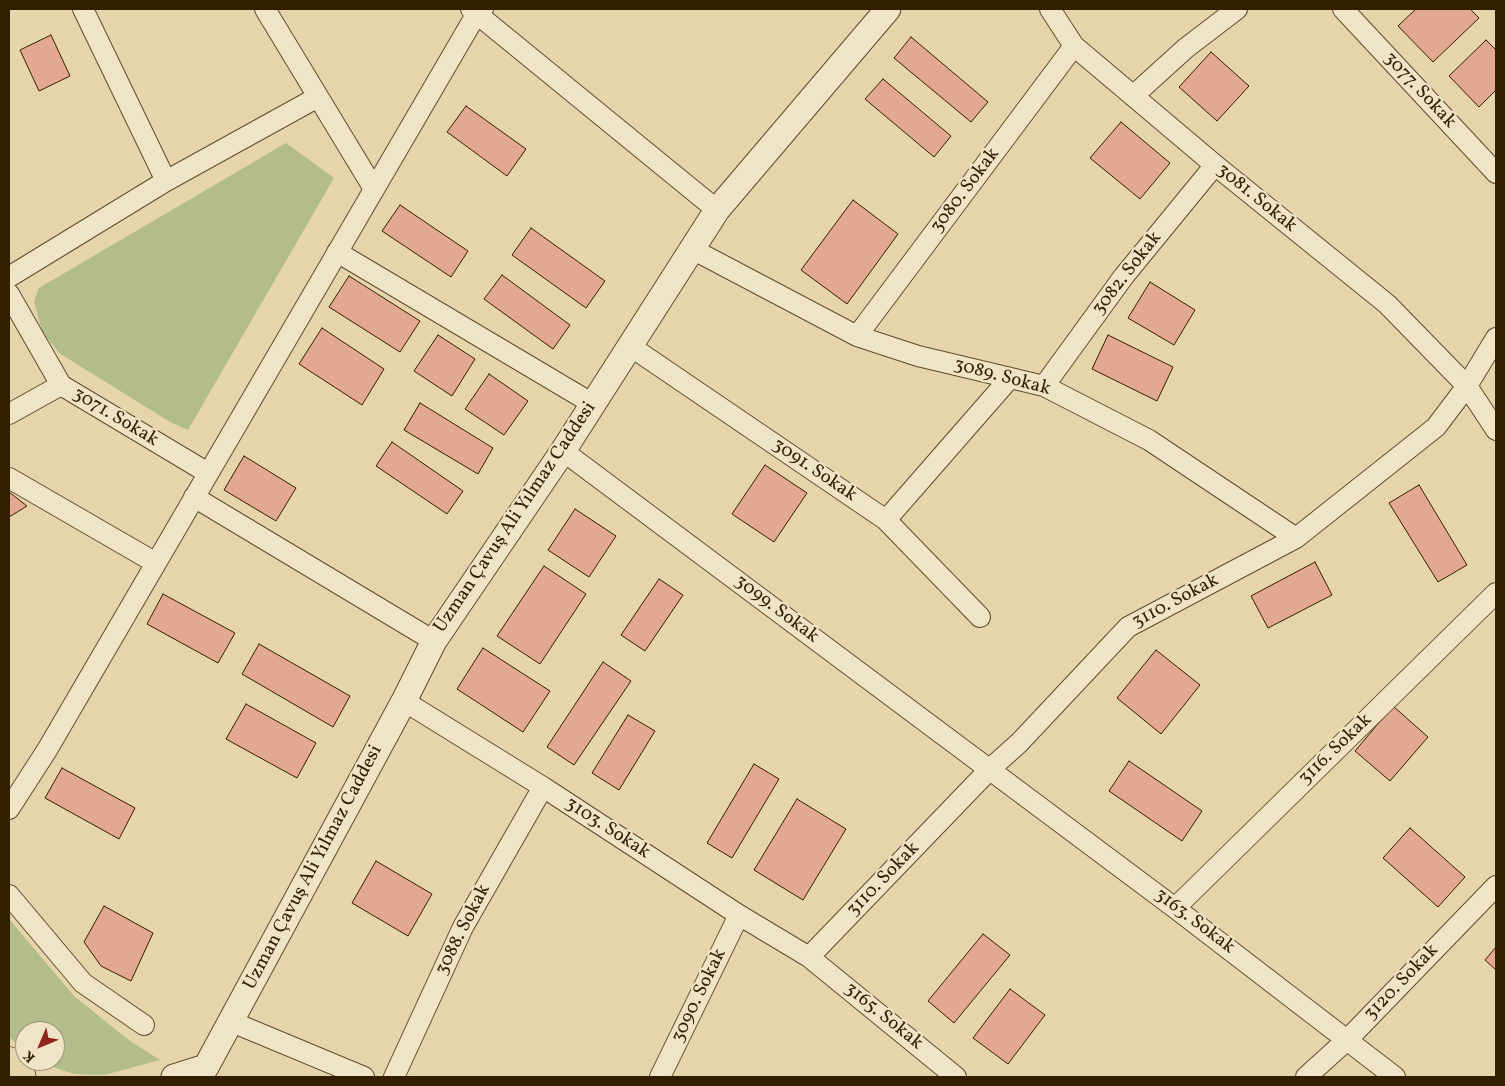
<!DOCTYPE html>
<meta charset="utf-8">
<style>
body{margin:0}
#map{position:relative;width:1505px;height:1086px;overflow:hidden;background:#e6d4ab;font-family:Vollkorn,serif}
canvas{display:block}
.frame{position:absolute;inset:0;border:10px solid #341e00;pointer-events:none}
.north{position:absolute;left:15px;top:1021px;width:50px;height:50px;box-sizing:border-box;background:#efe3c8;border:1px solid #a49478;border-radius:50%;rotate:225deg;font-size:14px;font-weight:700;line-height:20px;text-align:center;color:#341e00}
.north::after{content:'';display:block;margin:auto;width:18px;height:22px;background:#8f2418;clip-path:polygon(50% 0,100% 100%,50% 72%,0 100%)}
</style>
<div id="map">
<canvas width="1505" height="1086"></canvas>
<div class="frame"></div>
<div class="north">K</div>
</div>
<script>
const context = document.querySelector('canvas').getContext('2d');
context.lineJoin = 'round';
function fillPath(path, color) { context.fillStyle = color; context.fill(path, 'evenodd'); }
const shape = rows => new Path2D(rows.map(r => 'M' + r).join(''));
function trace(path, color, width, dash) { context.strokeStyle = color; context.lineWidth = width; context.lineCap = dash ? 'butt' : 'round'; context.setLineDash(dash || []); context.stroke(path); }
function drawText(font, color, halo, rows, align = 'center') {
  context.font = font + ' Vollkorn,serif'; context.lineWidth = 4.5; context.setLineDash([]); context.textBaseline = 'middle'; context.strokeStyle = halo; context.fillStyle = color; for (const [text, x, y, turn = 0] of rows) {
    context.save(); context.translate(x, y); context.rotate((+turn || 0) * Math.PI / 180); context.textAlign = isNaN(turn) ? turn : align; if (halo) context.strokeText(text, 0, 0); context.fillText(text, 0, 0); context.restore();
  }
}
const green = shape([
 [286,143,334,178,188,430,170,422,59,353,42,331,34,302,39,288],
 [9,919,74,996,130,1041,160,1060,104,1075,74,1074,35,1061,55,1061,55,1031,25,1031,25,1052,9,1037]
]);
const building = shape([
 [1416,9,1470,9,1479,18,1433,62,1398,26,1416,9],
 [51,35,70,76,39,91,20,50,51,35],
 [911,37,988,102,971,122,894,58,911,37],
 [1486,40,1496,50,1496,90,1479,107,1449,76,1486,40],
 [1211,52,1249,86,1217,121,1179,87,1211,52],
 [883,79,951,136,934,157,865,99,883,79],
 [466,106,526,149,507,176,447,132,466,106],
 [1121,122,1170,163,1140,199,1090,158,1121,122],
 [853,200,898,234,847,304,801,270,853,200],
 [400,205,468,251,451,277,382,231,400,205],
 [531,228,605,281,586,308,512,255,531,228],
 [502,275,570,325,553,349,484,299,502,275],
 [349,276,420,321,400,352,329,307,349,276],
 [1150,282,1195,310,1174,345,1128,318,1150,282],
 [322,328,384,369,362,405,299,364,322,328],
 [438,335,475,359,452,396,414,371,438,335],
 [1108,335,1173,367,1157,401,1092,369,1108,335],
 [489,374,528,401,504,435,465,409,489,374],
 [420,403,493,448,478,474,404,430,420,403],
 [392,442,463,491,447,514,376,466,392,442],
 [244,456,296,488,276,521,224,490,244,456],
 [765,465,807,493,774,542,732,514,765,465],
 [1419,485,1467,565,1438,582,1389,503,1419,485],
 [9,492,27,506,9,517,9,492],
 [575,509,616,536,589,577,548,550,575,509],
 [1315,562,1332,595,1268,628,1251,596,1315,562],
 [544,566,586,594,540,664,497,636,544,566],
 [659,579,683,595,645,651,621,635,659,579],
 [163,594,235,633,218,663,147,624,163,594],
 [259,644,350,696,333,727,242,674,259,644],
 [483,648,550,691,523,732,457,689,483,648],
 [1156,650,1200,685,1161,734,1117,698,1156,650],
 [603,662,631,681,574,765,547,747,603,662],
 [246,704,316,743,297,778,226,739,246,704],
 [1393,706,1428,737,1390,781,1355,751,1393,706],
 [628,715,655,731,619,790,592,773,628,715],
 [1129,761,1202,811,1182,841,1109,791,1129,761],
 [754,764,779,779,732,858,707,843,754,764],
 [62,768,135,808,119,839,45,798,62,768],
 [797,799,846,829,803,900,754,870,797,799],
 [1410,828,1465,877,1438,907,1383,858,1410,828],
 [376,861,432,894,408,936,352,903,376,861],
 [104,906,153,933,131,981,101,966,84,942,104,906],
 [983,934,1010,955,954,1023,928,1001,983,934],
 [1496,947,1496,970,1485,960,1496,947],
 [1010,989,1045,1015,1008,1064,973,1038,1010,989]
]);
const minor = shape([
 [83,9,166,181],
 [265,9,374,189],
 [471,9,717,210],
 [1050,9,1074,46,1215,165,1387,304,1467,386,1496,430],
 [1343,9,1496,173],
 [1133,96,1186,48,1237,9],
 [692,249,857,336,918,356,1044,386,1149,440,1296,538],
 [337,252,593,404],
 [9,277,166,181,318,97],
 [9,294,61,385,208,473],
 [857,336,1074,46],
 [630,346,886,520,980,617],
 [1044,386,1124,276,1215,165],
 [9,414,61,385],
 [563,451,1175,908,1395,1077],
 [9,478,156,563],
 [194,497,434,641],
 [886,520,1010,378],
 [404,701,543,787,739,915,809,957,956,1077],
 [9,809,47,750,477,13,483,9],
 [9,895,83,983,144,1025],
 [1175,908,1496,593],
 [809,957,990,769,1019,743,1128,627,1296,538,1436,427,1467,386,1496,338],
 [232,1022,364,1077],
 [394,1077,463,927,543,787],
 [660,1077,739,915],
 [1306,1077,1348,1039,1496,886]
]);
const tertiary = shape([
 [206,1067,404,701,434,641,563,451,717,210,888,9],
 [174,1077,206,1067,198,1077]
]);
const primary = shape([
 [9,1061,22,1077]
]);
const streetNames = [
 ["3077. Sokak",1419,91,47],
 ["3080. Sokak",966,191,-53],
 ["3081. Sokak",1256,199,39],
 ["3082. Sokak",1128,274,-52],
 ["3089. Sokak",1002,378,15],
 ["3071. Sokak",115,418,31],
 ["3091. Sokak",814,471,34],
 ["Uzman Çavuş Ali Yılmaz Caddesi",516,518,-56],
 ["3110. Sokak",1176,602,-28],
 ["3099. Sokak",776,610,37],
 ["3116. Sokak",1336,750,-44],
 ["3103. Sokak",607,829,33],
 ["Uzman Çavuş Ali Yılmaz Caddesi",314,868,-62],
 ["3110. Sokak",884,880,-46],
 ["3163. Sokak",1194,922,37],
 ["3088. Sokak",464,930,-63],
 ["3120. Sokak",1402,983,-46],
 ["3090. Sokak",700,996,-64],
 ["3165. Sokak",883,1017,39]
];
fillPath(green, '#b3bd8b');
fillPath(building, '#e2a890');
trace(building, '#341e00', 1);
trace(minor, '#604c2b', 22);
trace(tertiary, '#604c2b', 27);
trace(primary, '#341e00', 29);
trace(minor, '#efe3c8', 20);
trace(tertiary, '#efe3c8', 25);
trace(primary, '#e6d4ab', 28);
drawText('19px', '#341e00', '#efe3c8', streetNames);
</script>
